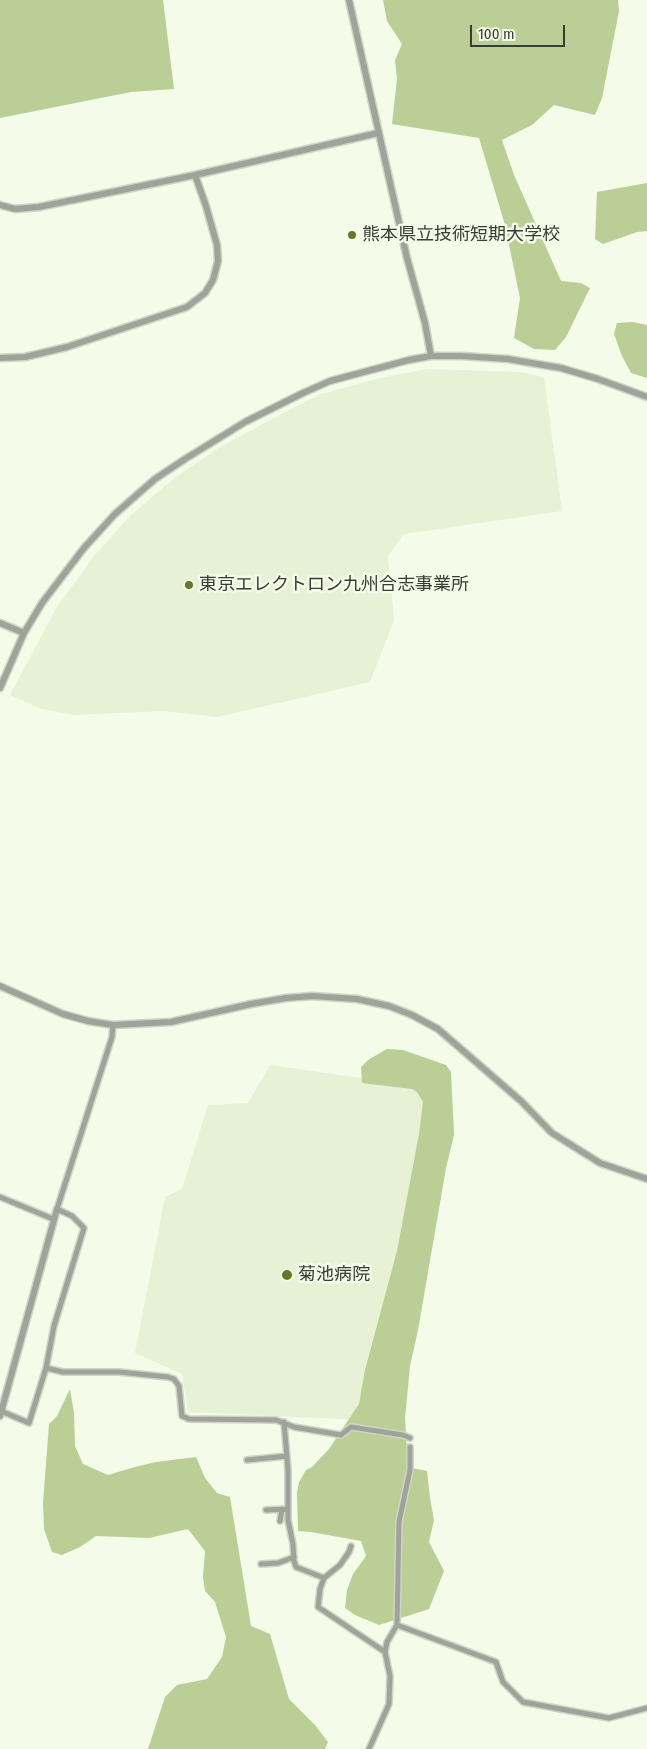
<!DOCTYPE html>
<meta charset="utf-8">
<style>
body{margin:0}
#map{position:relative;width:647px;height:1749px;overflow:hidden;background:#f4fbe8;font-family:"Fira Sans Condensed",sans-serif}
canvas{display:block}
.scale{position:absolute;left:470px;top:25px;width:95px;height:22px;box-sizing:border-box;border:2px solid #3a3d36;border-top:0;padding-left:6px;font-size:15px;line-height:18px;white-space:nowrap;color:#3a3d36;-webkit-text-stroke:4px #f4fbe8;paint-order:stroke}
</style>
<div id="map">
<canvas width="647" height="1749"></canvas>
<div class="scale">100 m</div>
</div>
<script>
const context = document.querySelector('canvas').getContext('2d');
context.lineJoin = 'round';
function fillPath(path, color) { context.fillStyle = color; context.fill(path, 'evenodd'); }
const shape = rows => new Path2D(rows.map(r => 'M' + r).join(''));
function trace(path, color, width, dash) { context.strokeStyle = color; context.lineWidth = width; context.lineCap = dash ? 'butt' : 'round'; context.setLineDash(dash || []); context.stroke(path); }
function drawText(font, color, halo, rows, align = 'center') {
  context.font = font + ' "Fira Sans Condensed","Noto Sans JP",sans-serif'; context.lineWidth = 5; context.setLineDash([]); context.textBaseline = 'middle'; context.strokeStyle = halo; context.fillStyle = color; for (const [text, x, y, turn = 0] of rows) {
    context.save(); context.translate(x, y); context.rotate((+turn || 0) * Math.PI / 180); context.textAlign = isNaN(turn) ? turn : align; if (halo) context.strokeText(text, 0, 0); context.fillText(text, 0, 0); context.restore();
  }
}
const built = shape([
 [427,369,519,372,544,377,562,511,404,534,388,556,394,620,370,682,217,717,163,711,74,715,41,709,10,695,57,607,94,556,130,516,176,477,215,450,283,413,321,394,377,379],
 [270,1065,451,1091,400,1429,343,1419,188,1412,182,1374,135,1353,165,1197,182,1189,208,1105,248,1103]
]);
const green = shape([
 [0,0,163,0,174,89,131,92,0,118],
 [383,0,618,0,619,11,602,98,595,115,554,105,532,125,502,140,514,175,561,281,581,283,590,288,566,337,555,350,534,349,514,338,520,298,505,225,479,138,392,124,397,79,395,60,402,44,387,21],
 [647,183,647,231,637,232,603,244,595,239,597,192],
 [633,322,647,325,647,378,631,373,622,356,614,334,617,323],
 [387,1049,403,1050,446,1065,451,1072,454,1135,446,1168,418,1330,410,1366,405,1418,408,1467,427,1471,430,1498,434,1520,429,1542,444,1571,429,1609,379,1625,355,1615,345,1608,347,1590,353,1574,366,1556,361,1541,311,1532,298,1531,297,1493,299,1482,306,1470,312,1467,329,1449,359,1404,365,1370,397,1251,419,1134,423,1102,417,1092,412,1089,362,1083,361,1067,368,1060],
 [70,1389,74,1413,75,1446,83,1464,108,1475,135,1467,156,1462,196,1457,205,1478,217,1493,230,1497,251,1626,270,1634,289,1699,315,1725,328,1742,325,1749,148,1749,165,1697,177,1685,207,1679,222,1657,226,1637,215,1602,205,1591,203,1577,205,1551,188,1529,149,1538,96,1536,80,1547,62,1555,52,1552,44,1529,43,1503,49,1424,57,1416]
]);
const minor = shape([
 [113,1025,112,1037,57,1209,72,1216,84,1228,54,1326,46,1368,63,1372,119,1372,168,1377,174,1379,179,1386,182,1416,189,1419,276,1420,294,1427,341,1435,351,1427,403,1435,410,1438],
 [0,1197,53,1219],
 [1,1411,29,1423,46,1368],
 [284,1422,288,1470,288,1520,293,1544,294,1561,296,1567,324,1578,320,1589,318,1607,385,1652],
 [247,1460,287,1456],
 [266,1510,288,1509],
 [280,1521,282,1509],
 [261,1564,278,1563,294,1557],
 [324,1578,340,1565,349,1552,351,1546],
 [397,1625,496,1662,503,1682,523,1702,609,1718,647,1708],
 [369,1749,389,1704,390,1676,385,1652,387,1642,397,1625,399,1522,410,1470,410,1447]
]);
const tertiary = shape([
 [349,0,407,258,425,323,431,356],
 [0,205,15,209,39,207,195,175,378,133],
 [0,358,25,357,67,347,187,307,205,293,213,280,218,261,217,245,206,206,195,175],
 [0,623,24,633],
 [0,688,24,633,42,603,84,548,115,514,155,479,185,459,245,422,303,393,330,381,409,360,431,356,461,356,508,359,561,368,598,379,647,397],
 [0,986,63,1014,88,1021,113,1025,171,1022,251,1004,286,998,312,996,357,999,389,1006,412,1015,438,1029,521,1101,552,1133,600,1163,647,1179],
 [0,1416,57,1209]
]);
const markers = [
 [352,235,5,"#62792a"],
 [189,585,5,"#62792a"],
 [287,1275,6,"#62792a"]
];
const poiNames = [
 ["熊本県立技術短期大学校",362,235],
 ["東京エレクトロン九州合志事業所",199,585],
 ["菊池病院",298,1275]
];
fillPath(built, '#e7f1d6');
fillPath(green, '#bace96');
trace(minor, '#cfd5c4', 8);
trace(tertiary, '#cfd5c4', 9);
trace(minor, '#a0a39b', 5);
trace(tertiary, '#a0a39b', 6);
for (const [x, y, r, color] of markers) { const dot = new Path2D(); dot.arc(x, y, r, 0, 2 * Math.PI); context.fillStyle = color; context.fill(dot); trace(dot, '#f4fbe8', 2); }
drawText('18px', '#3a3d36', '#f4fbe8', poiNames, 'left');
</script>
